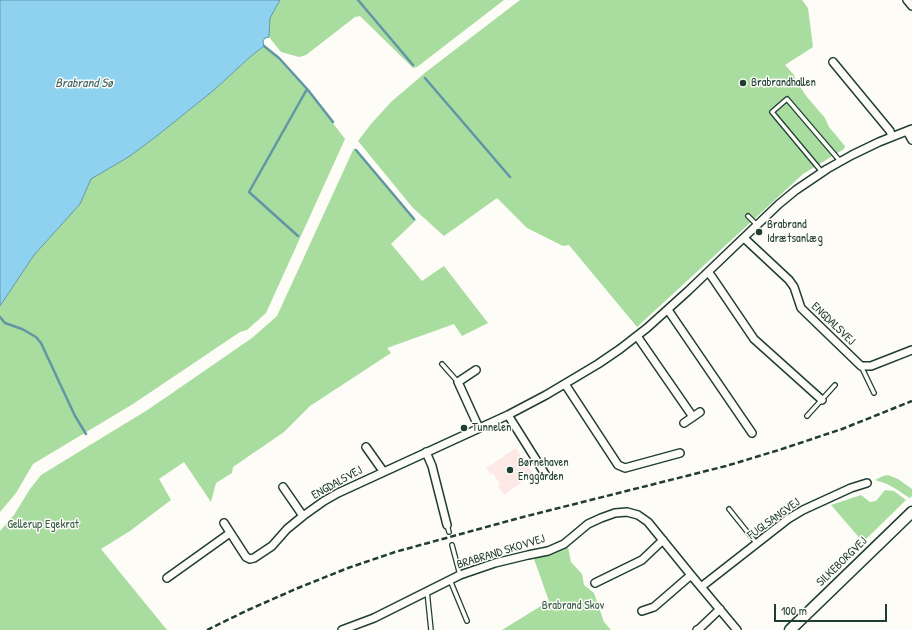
<!DOCTYPE html>
<meta charset="utf-8">
<style>
body{margin:0}
#map{position:relative;width:912px;height:630px;overflow:hidden;background:#fdfcf7;font-family:"Patrick Hand",sans-serif}
canvas{display:block}
.scale{position:absolute;left:774px;top:604px;width:113px;height:18px;box-sizing:border-box;border:2px solid #1f3d34;border-top:0;padding-left:5px;font-size:12px;line-height:14px;white-space:nowrap;color:#1f3d34;-webkit-text-stroke:3px #fdfcf7;paint-order:stroke}
</style>
<div id="map">
<canvas width="912" height="630"></canvas>
<div class="scale">100 m</div>
</div>
<script>
const context = document.querySelector('canvas').getContext('2d');
context.lineJoin = 'round';
function fillPath(path, color) { context.fillStyle = color; context.fill(path, 'evenodd'); }
const shape = rows => new Path2D(rows.map(r => 'M' + r).join(''));
function trace(path, color, width, dash) { context.strokeStyle = color; context.lineWidth = width; context.lineCap = dash ? 'butt' : 'round'; context.setLineDash(dash || []); context.stroke(path); }
function drawText(font, color, halo, rows, align = 'center') {
  context.font = font + ' "Patrick Hand",sans-serif'; context.lineWidth = 3; context.setLineDash([]); context.textBaseline = 'middle'; context.strokeStyle = halo; context.fillStyle = color; for (const [text, x, y, turn = 0] of rows) {
    context.save(); context.translate(x, y); context.rotate((+turn || 0) * Math.PI / 180); context.textAlign = isNaN(turn) ? turn : align; if (halo) context.strokeText(text, 0, 0); context.fillText(text, 0, 0); context.restore();
  }
}
const built = shape([
 [516,448,533,474,504,495,498,486,500,484,494,475,493,473,491,474,486,468]
]);
const green = shape([
 [280,0,504,0,417,67,413,68,360,16,355,17,306,55,299,57,281,52,269,37,270,18],
 [520,0,802,0,808,8,813,47,785,65,794,75,796,81,807,97,825,118,829,127,845,146,844,149,803,174,637,327,569,245,563,246,527,228,497,198,444,236,413,208,358,141,371,124,391,102,426,72],
 [264,46,279,58,307,89,345,139,266,313,247,330,240,332,133,404,33,464,16,493,0,512,0,306,34,255,80,204,91,179,130,156,158,135,214,90,250,57],
 [354,148,357,151,416,220,391,244,422,281,444,266,488,323,462,336,454,324,387,348,391,353,310,406,284,432,233,467,232,473,216,483,211,502,184,462,159,479,171,500,130,531,101,549,167,630,0,630,0,531,14,515,30,489,41,475,149,409,252,338,277,316],
 [888,475,898,479,912,489,912,496,910,498,908,497,896,489,887,484,875,480,883,476],
 [885,490,894,491,906,500,863,542,831,505,861,495,870,502,876,501],
 [568,547,571,562,582,574,584,585,594,593,604,622,611,630,502,630,549,601,534,559]
]);
const water = shape([
 [0,0,280,0,270,18,269,37,265,38,263,41,264,46,250,57,214,90,158,135,130,156,91,179,80,204,34,255,0,306,0,0]
]);
const stream = shape([
 [358,0,413,65],
 [264,46,279,58,308,90,333,122],
 [425,78,510,177],
 [356,150,414,219],
 [298,236,249,192,307,89],
 [0,317,5,323,22,329,36,337,41,343,75,416,86,434]
]);
const service = shape([
 [822,172,772,112,787,99,840,161],
 [748,216,757,225],
 [442,364,458,382],
 [861,366,874,393],
 [807,416,835,385],
 [729,509,757,544],
 [447,525,449,532],
 [452,545,460,575],
 [450,580,467,621],
 [427,591,431,630]
]);
const minor = shape([
 [907,0,912,6],
 [833,62,890,131,892,137],
 [907,131,912,140],
 [744,238,789,280,794,287,801,308,861,366,871,366,912,350],
 [708,272,712,277,754,339,822,400],
 [668,310,752,433],
 [637,336,693,417],
 [476,370,458,382,479,428],
 [565,384,618,465,625,468,680,453],
 [508,415,545,474],
 [684,423,700,412],
 [366,447,383,471],
 [426,452,432,466,447,525],
 [283,487,303,516],
 [224,523,246,557,250,559,254,558,272,546,287,529,303,516,324,501,338,493,508,415,546,395,598,364,620,349,647,328,688,291,779,204,796,190,827,169,852,155,879,142,912,129],
 [167,578,230,533],
 [595,583,642,560,663,540],
 [701,587,788,519,803,510,851,488,867,483],
 [642,611,654,607,691,575],
 [342,630,374,618,460,575,495,563,528,555,548,551,564,544,588,524,601,518,615,513,627,512,638,515,648,522,691,575,737,630],
 [697,630,699,629,720,609]
]);
const secondary = shape([
 [790,630,912,512]
]);
const rail = shape([
 [207,630,248,610,298,588,348,568,395,552,523,517,726,466,779,450,842,429,912,401]
]);
const markers = [
 [743,83,4,"#1f3d34"],
 [759,232,4,"#1f3d34"],
 [464,428,4,"#1f3d34"],
 [510,470,4,"#1f3d34"]
];
const poiNames = [
 ["Brabrandhallen",751,83],
 ["Brabrand",767,225],
 ["Idrætsanlæg",767,239],
 ["Tunnelen",472,428],
 ["Børnehaven",518,463],
 ["Enggården",518,477]
];
const streetNames = [
 ["ENGDALSVEJ",833,324,44],
 ["ENGDALSVEJ",337,483,-29],
 ["FUGLSANGVEJ",774,519,-36],
 ["BRABRAND SKOVVEJ",501,552,-17],
 ["SILKEBORGVEJ",842,562,-44]
];
const parkNames = [
 ["Gellerup Egekrat",43,525],
 ["Brabrand Skov",573,606]
];
const waterNames = [
 ["Brabrand Sø",84,84]
];
fillPath(built, '#fce9e5');
fillPath(green, '#a8dd9f');
fillPath(water, '#8fd2f0');
trace(water, '#6296a5', 1);
trace(stream, '#6296a5', 2.5);
trace(service, '#1f3d34', 6);
trace(minor, '#1f3d34', 10);
trace(secondary, '#1f3d34', 13);
trace(service, '#fdfcf7', 3.5);
trace(minor, '#fdfcf7', 7);
trace(secondary, '#fdfcf7', 10);
trace(rail, '#1f3d34', 2.5, [6, 3]);
for (const [x, y, r, color] of markers) { const dot = new Path2D(); dot.arc(x, y, r, 0, 2 * Math.PI); context.fillStyle = color; context.fill(dot); trace(dot, '#fdfcf7', 1.5); }
drawText('12px', '#1f3d34', '#fdfcf7', poiNames, 'left');
drawText('12px', '#1f3d34', '#fdfcf7', streetNames);
drawText('12px', '#3a5d49', '#fdfcf7', parkNames);
drawText('italic 13px', '#3b6263', '#fdfcf7', waterNames);
</script>
